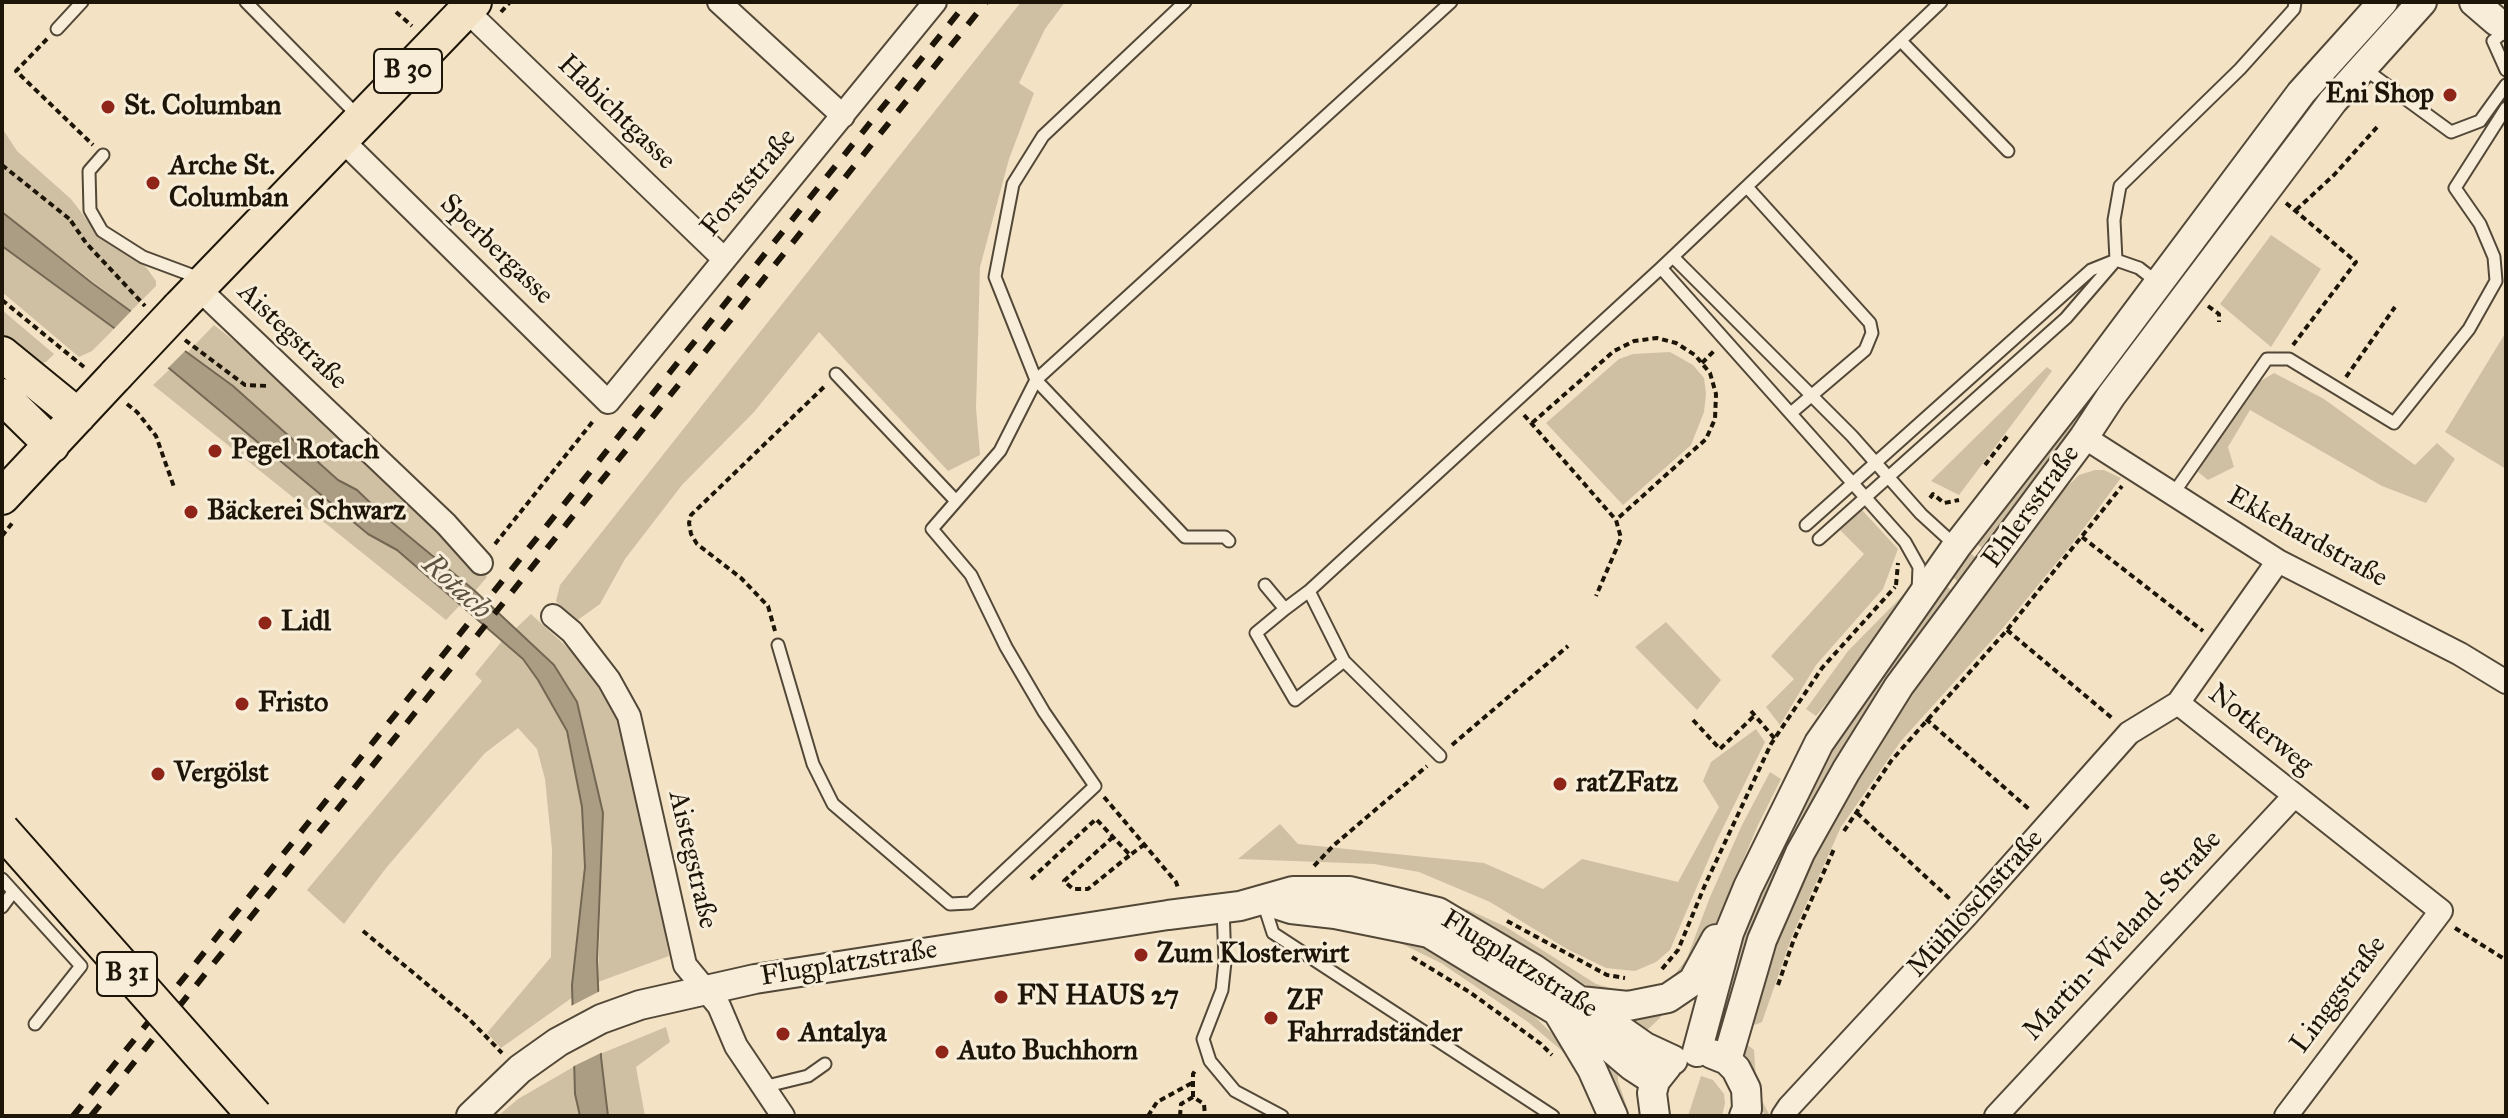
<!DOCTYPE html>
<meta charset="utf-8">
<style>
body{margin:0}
#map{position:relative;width:2508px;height:1118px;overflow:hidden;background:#f3e3c4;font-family:"IM FELL Great Primer",serif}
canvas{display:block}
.frame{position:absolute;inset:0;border:4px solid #1e1509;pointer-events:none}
</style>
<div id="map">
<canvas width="2508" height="1118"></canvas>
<div class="frame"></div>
</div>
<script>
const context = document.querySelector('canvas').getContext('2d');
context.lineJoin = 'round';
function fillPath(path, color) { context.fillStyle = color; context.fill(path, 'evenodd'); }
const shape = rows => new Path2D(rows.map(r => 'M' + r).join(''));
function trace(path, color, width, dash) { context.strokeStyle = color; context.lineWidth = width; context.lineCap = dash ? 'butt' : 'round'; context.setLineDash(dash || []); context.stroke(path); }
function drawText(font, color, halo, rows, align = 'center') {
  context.font = font + ' "IM FELL Great Primer",serif'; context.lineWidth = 6; context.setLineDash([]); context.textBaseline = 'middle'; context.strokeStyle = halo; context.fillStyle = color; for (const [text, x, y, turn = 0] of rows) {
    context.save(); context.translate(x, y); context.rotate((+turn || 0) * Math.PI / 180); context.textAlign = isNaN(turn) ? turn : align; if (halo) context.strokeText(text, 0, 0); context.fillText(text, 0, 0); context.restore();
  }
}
const green = shape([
 [1021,2,1065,2,1045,29,1019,83,1034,93,1009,159,980,267,976,408,980,455,948,471,819,332,754,412,682,485,625,559,600,604,575,622,556,601,560,585],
 [2392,22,2109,386,2099,379,2283,135,2348,56],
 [2,128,17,151,71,199,94,229,146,267,156,281,156,286,131,311,2,212],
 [2271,235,2321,269,2271,347,2220,304],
 [2,246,114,329,92,351,79,357,2,292],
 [2,310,54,354,46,362,35,365,2,340],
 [214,325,246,350,260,354,448,535,487,577,475,591,383,515,357,490,338,480,233,386,188,352],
 [2506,332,2506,469,2445,432],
 [1670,352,1693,365,1704,378,1706,394,1704,412,1691,445,1623,505,1546,423,1619,359,1633,354],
 [2047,367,2052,371,1959,495,1931,481],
 [170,369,368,534,397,550,461,604,446,620,153,385],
 [2274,373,2324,399,2415,465,2437,443,2455,459,2426,503,2382,486,2250,410,2228,447,2234,467,2208,480,2198,472,2215,440,2254,385],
 [2090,391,2100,398,1988,553,1977,544],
 [2095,470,2104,470,2121,478,2072,544,2002,629,1901,741,1841,827,1792,936,1762,1022,1755,1025,1751,1019,1773,950,1798,887,1830,824,1871,754,1921,678,2046,507,2079,475],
 [1862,510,1898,549,1883,589,1816,665,1780,725,1766,707,1794,679,1771,656,1864,554,1839,529],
 [1970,553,1981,561,1962,585,1951,576],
 [1946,586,1957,594,1886,690,1728,1021,1716,1019,1741,943,1787,835,1820,770,1849,718],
 [1911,587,1900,614,1816,716,1806,709,1848,651],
 [531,614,604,681,626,734,643,811,669,956,598,982,603,813,577,702,554,665,515,629],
 [1666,622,1721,680,1697,710,1635,647],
 [502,641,523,660,538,680,566,731,582,807,585,867,573,997,501,1048,487,1033,551,957,552,849,545,779,537,749,518,728,485,753,386,868,344,924,307,890,482,681,475,674],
 [1756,729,1765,742,1716,842,1670,950,1656,962,1635,971,1606,968,1567,949,1490,902,1419,872,1374,864,1238,859,1280,824,1298,844,1484,863,1543,889,1582,859,1678,882,1719,807,1703,781,1711,762],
 [1770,772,1781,779,1758,825,1721,912,1696,964,1670,981,1687,958,1710,897,1742,825],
 [1422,894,1469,910,1506,927,1596,984,1621,991,1648,988,1651,992,1601,991,1583,984,1490,925],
 [1375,934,1412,943,1438,954,1531,1013,1570,1051,1577,1068,1561,1050,1528,1022,1441,963,1400,943],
 [1661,1012,1661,1017,1644,1033,1615,1016],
 [666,1027,670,1042,636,1067,645,1116,608,1116,600,1054],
 [1744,1042,1754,1050,1756,1079,1759,1095,1769,1114,1766,1116,1760,1108,1744,1060],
 [1592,1044,1622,1066,1618,1075,1618,1081,1630,1116,1625,1116,1606,1064],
 [575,1066,575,1094,580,1116,498,1116,518,1099],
 [1701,1076,1713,1080,1724,1094,1725,1103,1722,1116,1688,1116]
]);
const water = shape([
 [2,212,92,283,233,386,338,480,357,490,383,515,475,591,554,665,577,702,603,813,597,960,601,1057,608,1116,580,1116,575,1094,572,985,585,867,582,807,567,731,538,680,523,659,397,550,368,534,170,369,2,246,2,212]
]);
const pier = shape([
 [134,308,188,348,165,371,111,332],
 [602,990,605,1051,570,1068,569,1007]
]);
const path = shape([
 [396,12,412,26],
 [501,12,510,2],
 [47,39,16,71,93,145],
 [2,165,72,221],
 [2286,203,2356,262,2293,345],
 [2296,210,2334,175,2378,126],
 [71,221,86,243,145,306],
 [2,300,84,367],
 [2208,306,2219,314,2219,322],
 [185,340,245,385,269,386],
 [1702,363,1715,350],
 [2346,377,2395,307],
 [127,404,137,412,156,436,174,487],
 [1524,415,1616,520,1621,538,1596,596],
 [1532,423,1614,351,1634,341,1657,338,1676,343,1695,355,1710,373,1716,394,1715,419,1706,439,1616,520],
 [1985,465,2009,434],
 [1930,498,1933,494,1944,503,1959,500],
 [2,536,13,522],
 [2082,537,2203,631],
 [495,544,594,420],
 [1896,585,1898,563],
 [2007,630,2112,718],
 [775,631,768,606,741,578,697,544,691,534,689,523,691,515,826,385],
 [1751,711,1775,739],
 [1926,719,2030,810],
 [1693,720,1720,749,1755,715],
 [1452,745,1568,646],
 [1104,797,1176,882,1178,888],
 [1857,813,1952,901],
 [1844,831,1891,761,2007,630,2122,486],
 [1113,837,1064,881,1073,889,1088,889,1130,855],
 [1314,866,1334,845,1427,766],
 [1031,879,1096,819,1130,855,1145,844],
 [1507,921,1607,975,1625,978],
 [2455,928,2506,960],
 [363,931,469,1019,502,1053],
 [1412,957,1471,993,1541,1044,1552,1055],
 [1662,969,1678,950,1705,885,1771,744,1822,668,1895,587],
 [1778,985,1794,939,1834,849],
 [1193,1097,1193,1074,1196,1069],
 [1148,1116,1157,1102,1192,1083],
 [1180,1116,1181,1104,1193,1097,1204,1104,1205,1116]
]);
const service = shape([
 [246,2,359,117],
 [1185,2,1043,136,1013,184,995,277,1036,380,1185,537,1225,537,1229,541],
 [57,29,82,2],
 [2506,30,2493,41,2506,70],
 [1901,41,2008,151],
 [2362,67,2451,132,2480,121,2506,85],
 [103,155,89,171,90,210,102,231,143,257,202,279],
 [1747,187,1870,323,1872,333,1865,350,1791,413],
 [1673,257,1852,436,1921,514,1956,546],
 [1661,268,1905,542,1919,567,1918,592],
 [836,374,956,501],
 [2173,494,2267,359,2289,359,2394,423,2469,329,2496,281,2494,257,2480,224,2455,188,2506,108],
 [1806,525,2091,270,2116,260,2114,220,2120,186,2240,69,2294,9,2295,2],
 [1819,539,2066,318,2116,260,2139,268,2157,282],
 [1265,585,1285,609,1309,591,1661,268,1941,2],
 [1309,591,1344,661,1440,756],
 [1285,609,1256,633,1295,700,1344,661],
 [778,645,813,764,833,804,950,904,970,903,1095,786,1044,712,1006,647,971,575,932,529,1000,451,1036,380,1451,2],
 [2,879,81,966,35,1024],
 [1263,902,1273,933,1553,1116],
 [2,907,13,892],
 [1223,908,1225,962,1222,990,1203,1039,1210,1061,1235,1091,1282,1116],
 [763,1087,808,1076,825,1064]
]);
const minor = shape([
 [719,2,843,116],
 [466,10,724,259],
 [343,141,608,402,935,2],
 [198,288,446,524,481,563],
 [2084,437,2278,561,2460,654,2506,682],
 [553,616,572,632,609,680,629,716,685,965,719,1006,736,1046,783,1116],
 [2178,703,2441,911,2286,1116],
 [1783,1116,1789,1107,1967,915,2129,733,2178,703,2278,561],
 [1996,1116,2294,796]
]);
const tertiary = shape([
 [2474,2,2496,21,2506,26],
 [1266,901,1291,909,1335,914,1429,933,1593,1033,1632,1066,1655,1081],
 [1580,1001,1628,1006,1668,998,1693,981,1716,939],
 [1559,1014,1592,1069,1613,1116],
 [1697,1052,1729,933,1748,887,1819,743,1956,547,2087,379,2301,93,2383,2],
 [1712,1054,1727,1060,1736,1069,1746,1089,1747,1109,1744,1116],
 [1727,1060,1762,940,1800,853,1846,771,1899,686,2084,437,2111,396,2333,101,2422,2],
 [471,1116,520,1069,558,1042,601,1019,640,1005,755,979,1168,915,1240,906,1293,891,1350,891,1438,912,1534,969,1645,1047,1673,1060],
 [1655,1116,1652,1093,1655,1081,1667,1066]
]);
const primary = shape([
 [179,308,474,2],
 [2,354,78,416],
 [2,396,52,445],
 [2,497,116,375]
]);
const rail = shape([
 [73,1116,967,2],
 [91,1116,986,2]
]);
const primaryBridge = shape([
 [116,375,179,308],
 [2,830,255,1116]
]);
const markers = [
 [2450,95,8,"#8f2418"],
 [108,107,8,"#8f2418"],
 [153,183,8,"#8f2418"],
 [215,451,8,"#8f2418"],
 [191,512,8,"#8f2418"],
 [265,623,8,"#8f2418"],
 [242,704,8,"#8f2418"],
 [158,774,8,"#8f2418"],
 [1560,784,8,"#8f2418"],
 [1141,955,8,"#8f2418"],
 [1001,997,8,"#8f2418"],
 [1271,1018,8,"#8f2418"],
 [783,1034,8,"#8f2418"],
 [942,1052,8,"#8f2418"]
];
const shields = [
 [408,71,68],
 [127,974,60]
];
const shieldNames = [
 ["B 30",408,71],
 ["B 31",127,974]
];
const poiNames = [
 ["Eni Shop",2434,95,"right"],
 ["St. Columban",124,107],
 ["Arche St.",169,167],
 ["Columban",169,199],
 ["Pegel Rotach",231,451],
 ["Bäckerei Schwarz",207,512],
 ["Lidl",281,623],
 ["Fristo",258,704],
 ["Vergölst",174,774],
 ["ratZFatz",1576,784],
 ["Zum Klosterwirt",1157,955],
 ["FN HAUS 27",1017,997],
 ["ZF",1287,1002],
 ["Fahrradständer",1287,1034],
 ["Antalya",799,1034],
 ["Auto Buchhorn",958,1052]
];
const streetNames = [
 ["Habichtgasse",616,113,44],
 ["Forststraße",749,183,-50],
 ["Sperbergasse",496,250,44],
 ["Aistegstraße",292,337,44],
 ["Ehlersstraße",2032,507,-54],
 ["Ekkehardstraße",2307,538,29],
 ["Notkerweg",2260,730,39],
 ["Aistegstraße",692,860,77],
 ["Mühlöschstraße",1976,904,-48],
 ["Martin-Wieland-Straße",2123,936,-47],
 ["Flugplatzstraße",849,964,-9],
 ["Flugplatzstraße",1519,965,32],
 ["Linggstraße",2339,995,-53]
];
const waterNames = [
 ["Rotach",456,588,42]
];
fillPath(green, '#cfc0a4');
fillPath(water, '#ab9d84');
trace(water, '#736753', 2);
fillPath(pier, '#f3e3c4');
trace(service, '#534838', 15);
trace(minor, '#534838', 26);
trace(tertiary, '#534838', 32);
trace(primary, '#1e1509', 38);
trace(path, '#1e1509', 4, [6, 4]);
trace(service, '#f7edd9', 11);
trace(minor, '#f7edd9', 22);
trace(tertiary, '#f7edd9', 28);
trace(primary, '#f3e3c4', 34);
trace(rail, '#1e1509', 6, [14, 14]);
trace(primaryBridge, '#1e1509', 38, []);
trace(primaryBridge, '#f3e3c4', 34);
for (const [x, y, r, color] of markers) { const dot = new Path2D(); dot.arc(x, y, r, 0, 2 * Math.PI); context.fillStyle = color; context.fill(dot); trace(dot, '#f7edd9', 3); }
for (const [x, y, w] of shields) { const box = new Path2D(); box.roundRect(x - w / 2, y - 22, w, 44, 6); context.fillStyle = '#f7edd9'; context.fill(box); trace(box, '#1e1509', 2); }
drawText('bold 26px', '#1e1509', null, shieldNames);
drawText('bold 28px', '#1e1509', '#f7edd9', poiNames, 'left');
drawText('28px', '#1e1509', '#f7edd9', streetNames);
drawText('italic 30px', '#5d5240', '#f7edd9', waterNames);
</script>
